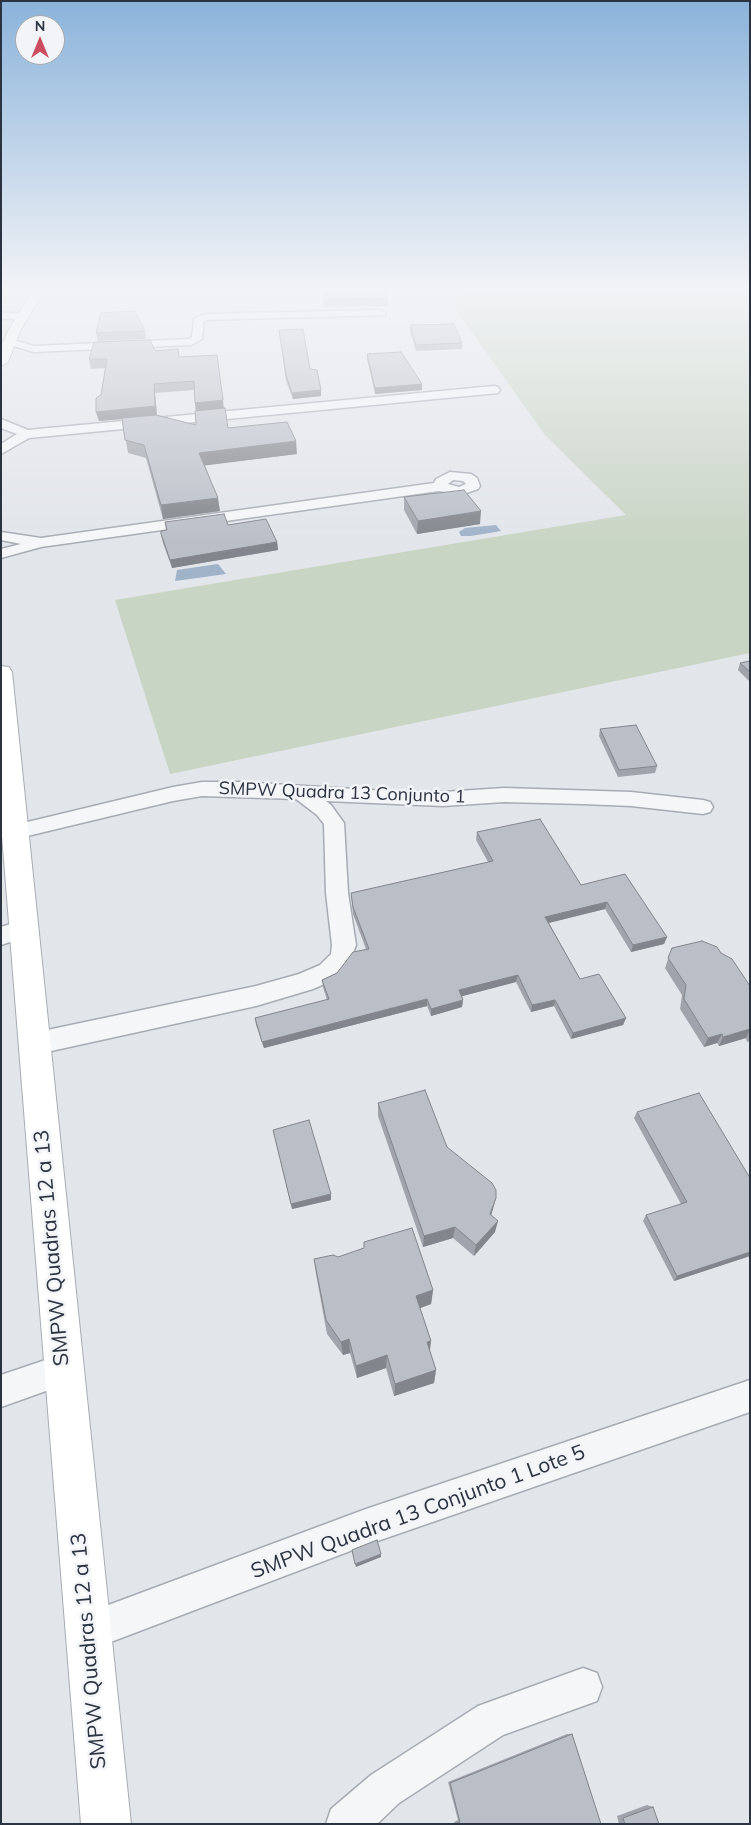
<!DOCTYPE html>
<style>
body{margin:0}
#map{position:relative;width:751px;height:1825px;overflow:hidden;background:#e2e5ea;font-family:Mulish,sans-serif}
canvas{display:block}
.frame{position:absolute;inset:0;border:2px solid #2b3341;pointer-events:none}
.north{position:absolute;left:15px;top:15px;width:50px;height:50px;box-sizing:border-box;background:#f2f4f7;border:1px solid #a2a7ae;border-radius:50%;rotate:0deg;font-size:14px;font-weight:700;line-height:20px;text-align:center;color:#2b3341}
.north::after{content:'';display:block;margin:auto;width:18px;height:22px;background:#c94d5e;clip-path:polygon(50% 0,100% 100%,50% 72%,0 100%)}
</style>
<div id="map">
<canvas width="751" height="1825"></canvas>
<div class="frame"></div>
<div class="north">N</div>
</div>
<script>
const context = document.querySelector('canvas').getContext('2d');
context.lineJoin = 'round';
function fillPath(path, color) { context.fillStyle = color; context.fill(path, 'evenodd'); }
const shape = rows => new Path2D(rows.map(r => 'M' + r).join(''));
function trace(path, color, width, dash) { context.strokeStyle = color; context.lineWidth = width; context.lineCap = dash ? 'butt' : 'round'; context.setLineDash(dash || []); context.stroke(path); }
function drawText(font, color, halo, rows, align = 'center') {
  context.font = font + ' Mulish,sans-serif'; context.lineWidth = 5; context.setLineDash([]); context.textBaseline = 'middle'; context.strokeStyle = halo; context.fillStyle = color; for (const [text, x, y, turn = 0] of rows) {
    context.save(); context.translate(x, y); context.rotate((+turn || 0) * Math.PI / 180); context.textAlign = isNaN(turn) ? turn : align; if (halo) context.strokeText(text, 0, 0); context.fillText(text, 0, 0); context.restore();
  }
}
const green = shape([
 [462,288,750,288,750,653,170,774,115,600,626,515,545,435,454,307]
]);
const water = shape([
 [496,525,501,531,471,536,461,536,459,532,465,528],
 [218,564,226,574,175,581,177,570]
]);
const street = shape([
 [381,310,386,313,385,315,206,320,204,321,202,339,191,345,34,352,6,344,5,342,10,339,34,346,189,339,192,337,194,319,205,314,381,310],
 [1,313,23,313,28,316,23,319,1,319,1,313],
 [494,386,498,387,500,390,498,393,29,438,1,454,1,444,17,434,1,428,1,419,28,430,494,386],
 [450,472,471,474,477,478,480,486,478,489,461,495,439,491,41,547,1,558,1,549,21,544,1,540,1,532,41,538,434,483,436,479,450,472],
 [453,480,463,481,466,484,459,487,448,484,453,480],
 [202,782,239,782,387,791,443,792,504,788,631,792,703,800,710,802,713,807,710,812,703,814,631,806,583,804,504,802,443,806,326,801,331,805,344,823,348,893,356,945,350,962,336,979,313,989,256,1006,33,1055,24,1052,20,1044,24,1036,33,1033,256,986,299,974,320,965,331,954,332,945,326,893,324,824,317,815,296,799,202,796,173,801,15,839,8,837,5,832,8,827,15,825,173,787,202,782],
 [23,920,31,923,34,929,31,935,1,945,1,927,23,920],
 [63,1354,74,1359,79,1370,74,1381,1,1407,1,1375,63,1354],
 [750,1380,750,1412,366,1545,87,1651,74,1645,68,1632,74,1619,87,1613,366,1509,750,1380],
 [583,1668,597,1673,602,1687,597,1701,503,1735,399,1803,377,1824,326,1824,331,1809,371,1775,478,1706,583,1668]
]);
const secondary = shape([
 [34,288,46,288,20,331,8,362,1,366,1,346,8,331,34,288],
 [1,666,9,667,12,672,131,1824,81,1824,1,823,1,666]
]);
const wall = shape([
 [324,288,388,299,388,306,324,307],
 [410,325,462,343,462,349,416,351,410,331],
 [279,330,321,396,293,399,286,381],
 [145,331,146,339,98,341,96,333],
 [155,351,179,357,224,408,228,428,297,454,205,465,220,511,163,519,146,458,128,453,122,419,99,421,96,412,101,395,105,368,91,369,89,359],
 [194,390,196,411,196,425,157,415,155,393],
 [367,354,422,384,422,390,375,394,367,359],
 [404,497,480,524,417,534,404,510],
 [165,522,228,525,277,542,278,550,172,568,163,543,161,534,166,530],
 [750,661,750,682,738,670,740,663],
 [600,729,657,766,655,773,618,777,599,736],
 [477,832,581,885,667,937,664,944,631,952,605,909,549,923,580,979,626,1018,623,1025,571,1039,554,1006,531,1012,516,982,462,996,463,1000,462,1007,431,1016,427,1006,264,1048,256,1025,255,1018,327,1000,323,987,322,980,337,973,366,949,353,914,351,893,488,862,476,840],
 [672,948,721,953,750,986,750,1041,747,1042,746,1038,719,1046,717,1043,704,1047,680,1009,682,995,665,968],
 [378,1103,447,1147,493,1209,491,1215,495,1232,474,1256,453,1238,423,1247,378,1116],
 [637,1112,750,1178,750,1256,674,1281,643,1221,646,1215,681,1204,634,1118],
 [273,1130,331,1194,331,1200,292,1209],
 [338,1257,433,1290,431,1304,420,1308,431,1341,430,1351,436,1370,434,1383,394,1396,386,1368,357,1378,350,1353,343,1355,327,1334,316,1274,314,1259],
 [567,1734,572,1734,601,1824,455,1824,454,1822,458,1820,448,1782],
 [647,1805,653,1807,659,1824,619,1824,617,1816]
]);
const shadedWall = shape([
 [154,384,155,393,157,416,99,421,96,412],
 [422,384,422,390,375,394,375,388],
 [321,390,321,396,293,399,292,393],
 [223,400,224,410,196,412,195,403],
 [296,441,297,454,201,466,199,453],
 [218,498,220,511,163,519,161,505],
 [481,511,480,524,417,534,418,521],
 [277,542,278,550,172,568,170,560],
 [607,902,605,909,544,924,545,917],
 [667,937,664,944,631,952,633,945],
 [518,975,516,982,459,997,459,990],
 [427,999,427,1006,264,1048,262,1042],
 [463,1000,462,1007,431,1016,431,1009],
 [555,1000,554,1006,531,1012,532,1005],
 [626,1018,623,1025,571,1039,573,1033],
 [750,1029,746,1038,719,1046,723,1037],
 [722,1034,717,1043,704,1047,708,1038],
 [331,1194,331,1200,292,1209,291,1204],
 [496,1198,493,1209,488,1225,490,1214],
 [498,1221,495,1232,474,1256,476,1245],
 [455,1227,453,1238,423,1247,424,1236],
 [750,1252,750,1256,674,1281,677,1276],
 [433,1290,431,1304,415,1310,416,1296],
 [349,1339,350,1353,343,1355,341,1342],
 [431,1341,429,1354,427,1342],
 [387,1355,386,1368,357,1378,356,1366],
 [436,1370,434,1383,394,1396,395,1384],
 [381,1554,381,1557,356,1567,355,1564]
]);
const building = shape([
 [324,288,386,288,388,299,324,300,324,288],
 [135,311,145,331,96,333,101,313,135,311],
 [454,324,462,343,416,345,410,325,454,324],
 [303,329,310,369,317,370,321,390,292,393,286,375,279,330,303,329],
 [150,340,155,351,178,349,179,357,217,355,223,400,195,403,194,381,154,384,155,406,96,412,96,398,101,395,107,359,89,359,94,342,150,340],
 [401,352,422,384,375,388,367,354,401,352],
 [225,408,228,428,287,422,296,441,199,453,218,498,161,505,144,445,125,440,122,418,156,415,196,425,195,411,225,408],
 [464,490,481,511,418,521,404,497,464,490],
 [224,514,228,525,266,519,277,542,170,560,161,534,161,531,167,530,165,522,224,514],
 [750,661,750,672,740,663,750,661],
 [636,725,657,766,619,770,600,729,636,725],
 [540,819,581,885,625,874,667,937,633,945,607,902,545,917,580,979,599,974,626,1018,573,1033,555,1000,532,1005,518,975,459,990,463,1000,431,1009,427,999,262,1042,255,1018,329,999,322,980,337,973,353,952,369,949,353,907,351,893,493,861,477,832,540,819],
 [702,941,717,947,721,953,732,959,750,986,750,1029,723,1037,722,1034,708,1038,684,999,686,985,668,958,672,948,702,941],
 [425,1090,447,1147,492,1183,496,1190,496,1198,490,1214,498,1221,476,1245,455,1227,424,1236,378,1103,425,1090],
 [699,1093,750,1178,750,1252,677,1276,646,1215,687,1202,637,1112,699,1093],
 [309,1120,331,1194,291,1204,273,1130,309,1120],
 [412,1228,433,1290,416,1296,431,1341,427,1342,436,1370,395,1384,387,1355,356,1366,349,1339,341,1342,326,1320,314,1259,333,1255,338,1257,364,1248,364,1242,412,1228],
 [377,1540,381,1554,355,1564,352,1550,377,1540],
 [572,1734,601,1824,456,1824,460,1822,450,1783,572,1734],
 [653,1807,659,1824,625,1824,623,1818,653,1807]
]);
const streetNames = [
 ["SMPW Quadra 13 Conjunto 1",342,793,2]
];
const nearStreetnames = [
 ["SMPW Quadras 12 a 13",52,1248,-95],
 ["SMPW Quadra 13 Conjunto 1 Lote 5",418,1512,-20],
 ["SMPW Quadras 12 a 13",89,1651,-95]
];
fillPath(green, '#c8d4c4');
fillPath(water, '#9fb2c8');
trace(street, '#a7acb4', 3);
trace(secondary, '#a7acb4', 2);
fillPath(street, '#f5f6f8');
fillPath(secondary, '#fff');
fillPath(wall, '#a0a3ab');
fillPath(shadedWall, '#82858b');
fillPath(building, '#babec7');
trace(building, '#82858b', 1);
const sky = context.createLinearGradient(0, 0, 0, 544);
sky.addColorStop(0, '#8bb3db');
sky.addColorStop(0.53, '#f2f3f6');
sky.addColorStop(1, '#f2f3f600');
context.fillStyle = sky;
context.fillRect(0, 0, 751, 544);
drawText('18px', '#2b3341', '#f2f4f7', streetNames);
drawText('21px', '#2b3341', '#f2f4f7', nearStreetnames);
</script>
